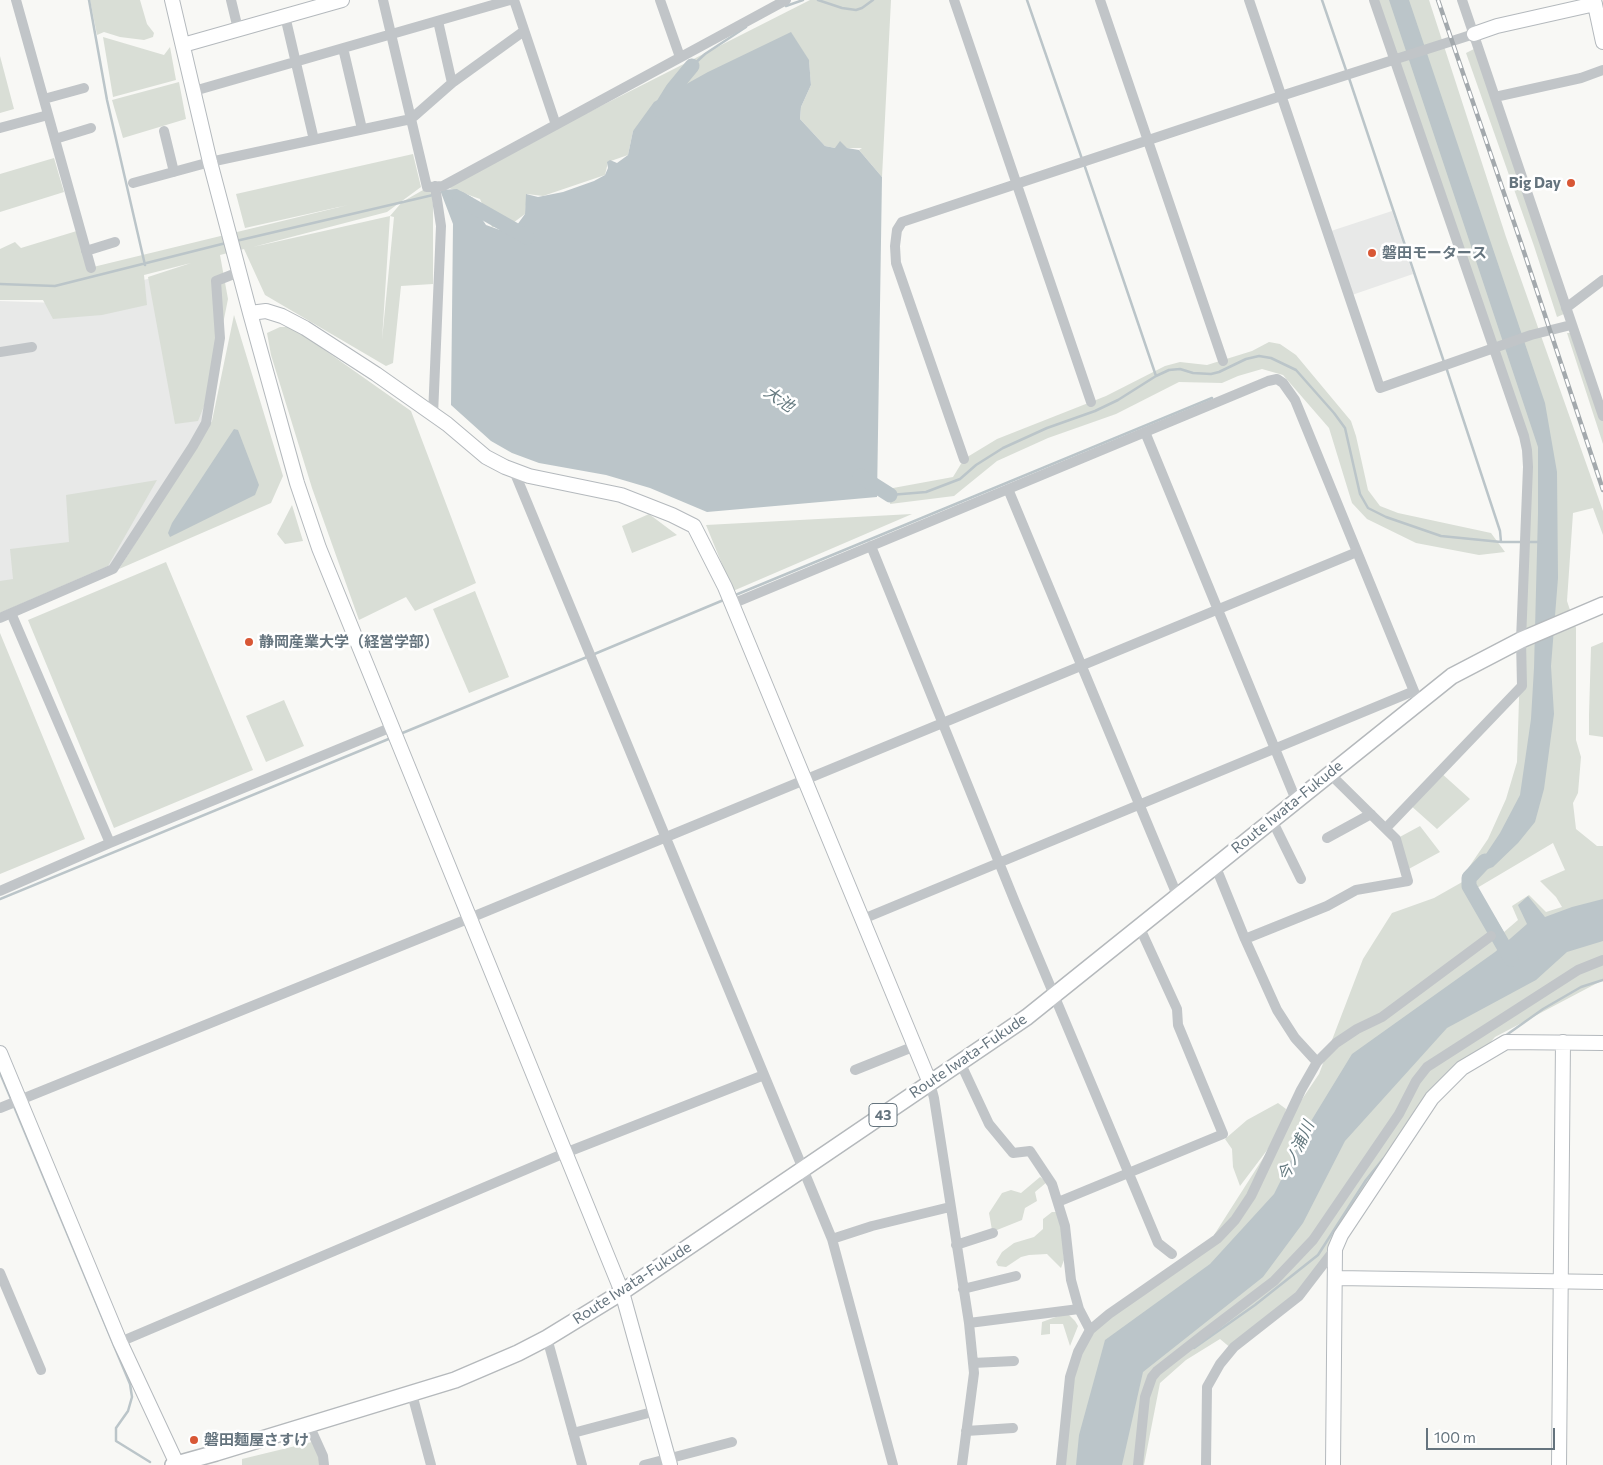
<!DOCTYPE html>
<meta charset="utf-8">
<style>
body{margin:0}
#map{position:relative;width:1603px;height:1465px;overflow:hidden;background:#f8f8f5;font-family:Commissioner,sans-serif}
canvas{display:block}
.scale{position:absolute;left:1426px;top:1428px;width:129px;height:22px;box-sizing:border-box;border:2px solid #65747e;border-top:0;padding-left:6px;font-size:15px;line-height:18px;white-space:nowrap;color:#65747e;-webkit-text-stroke:4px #fff;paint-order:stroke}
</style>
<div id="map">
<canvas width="1603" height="1465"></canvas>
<div class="scale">100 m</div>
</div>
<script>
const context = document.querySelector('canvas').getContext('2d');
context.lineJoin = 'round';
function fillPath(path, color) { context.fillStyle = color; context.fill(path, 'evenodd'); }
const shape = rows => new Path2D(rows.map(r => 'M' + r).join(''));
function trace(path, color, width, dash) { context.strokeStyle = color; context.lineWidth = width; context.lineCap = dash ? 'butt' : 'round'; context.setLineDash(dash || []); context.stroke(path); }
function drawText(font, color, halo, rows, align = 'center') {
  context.font = font + ' Commissioner,"Noto Sans JP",sans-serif'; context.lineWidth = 5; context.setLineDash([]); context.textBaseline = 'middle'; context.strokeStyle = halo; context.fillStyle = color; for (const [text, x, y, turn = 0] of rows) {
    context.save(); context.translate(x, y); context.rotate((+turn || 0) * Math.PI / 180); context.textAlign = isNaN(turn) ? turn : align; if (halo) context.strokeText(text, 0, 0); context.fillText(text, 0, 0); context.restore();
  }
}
const built = shape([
 [1392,211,1413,274,1352,295,1331,231],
 [207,263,206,407,197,437,114,565,0,582,0,301,58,303]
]);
const green = shape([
 [90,0,140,0,147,24,154,33,153,37,144,40,120,37,104,32,97,35],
 [810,0,891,0,882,177,859,150,862,148,835,148,825,146,800,119,801,107,811,85,809,61,791,33,633,131,628,155,608,162,605,175,543,196,527,194,525,214,509,226,492,227,480,199,443,186],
 [1374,0,1429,0,1506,237,1603,511,1603,535,1593,508,1573,513,1567,601,1576,628,1576,740,1581,757,1578,793,1573,803,1576,829,1597,846,1603,846,1603,980,1495,1037,1436,1103,1308,1284,1232,1349,1220,1339,1186,1360,1160,1383,1144,1465,1060,1465,1065,1398,1090,1330,1207,1246,1274,1141,1240,1186,1233,1167,1232,1149,1225,1139,1247,1120,1278,1103,1286,1109,1282,1129,1319,1074,1363,959,1392,913,1434,898,1464,881,1469,867,1488,839,1506,799,1517,762,1527,447],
 [1553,843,1565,870,1540,881,1556,897,1562,907,1546,912,1529,895,1512,906,1518,920,1504,932,1477,888],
 [103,37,164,55,170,47,176,80,113,97],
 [1476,48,1564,314,1557,317,1534,246,1466,53],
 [0,56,14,109,0,113],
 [179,82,186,119,123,138,112,100],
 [413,154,421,187,387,212,253,247,390,216,402,202,423,190,431,187,433,205,433,284,401,286,393,363,386,366,265,295,244,249,220,255,228,299,219,344,204,406,198,421,175,424,148,277,191,263,144,275,147,305,102,315,53,319,43,300,0,300,0,249,15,242,21,248,80,230,89,268,348,205,245,228,236,194],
 [390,216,394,217,382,340],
 [54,158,64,192,0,212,0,174],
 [234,315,283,476,271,503,119,569,212,421],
 [280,327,292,327,411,411,476,583,415,611,406,597,359,620,312,488,271,355,267,333],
 [1567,333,1574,333,1603,420,1603,444],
 [1269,342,1280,344,1296,355,1351,421,1356,436,1368,490,1380,506,1398,513,1491,533,1505,552,1479,555,1416,543,1367,519,1352,503,1329,428,1283,375,1262,369,1238,376,1222,383,1179,382,1116,414,1048,438,997,461,954,496,890,504,893,488,953,477,964,459,997,439,1106,396,1165,366,1180,362,1207,365,1252,351],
 [157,480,108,566,0,613,0,581,13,579,10,549,69,542,66,495],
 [292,505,303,541,285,544,277,534],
 [649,514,677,535,632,553,622,526],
 [912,514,733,591,706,525],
 [166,562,253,770,114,828,28,620],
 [475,591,509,677,469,693,433,609],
 [0,633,85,839,0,874],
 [1603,642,1603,737,1589,735,1589,715,1591,647],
 [284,700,304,746,266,762,246,716],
 [1440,772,1470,799,1437,829,1409,804],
 [1420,826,1440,852,1405,871,1396,839],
 [1040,1177,1047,1182,1035,1192,1037,1201,1025,1208,1022,1220,997,1230,992,1230,989,1213,1002,1193,1011,1190,1021,1193],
 [1052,1212,1061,1212,1064,1260,1061,1268,1047,1254,1029,1255,1021,1257,1006,1267,998,1266,996,1262,1002,1252,1014,1243,1034,1237,1043,1229,1043,1219],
 [1067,1313,1075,1321,1078,1326,1070,1346,1063,1324,1050,1324,1050,1334,1041,1335,1042,1322],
 [316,1441,324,1465,242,1465,242,1459]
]);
const water = shape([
 [1389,0,1409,0,1545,403,1557,472,1558,578,1551,666,1554,714,1544,789,1535,822,1518,843,1493,867,1472,875,1500,833,1520,795,1531,719,1534,668,1538,513,1538,447],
 [791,32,809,60,811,85,801,107,800,119,825,146,835,148,840,141,847,148,859,150,882,177,877,497,707,512,650,488,606,475,539,463,512,453,491,441,451,405,453,224,440,190,457,189,473,198,478,213,486,225,500,230,517,225,525,214,526,194,538,197,563,192,594,181,605,175,608,168,607,162,610,160,617,163,628,155,633,131,654,102,708,72],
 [234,429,238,430,259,485,255,495,170,537,168,533,172,523],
 [1528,896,1545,917,1572,907,1603,899,1603,941,1567,952,1536,980,1447,1028,1345,1141,1303,1223,1263,1277,1143,1372,1122,1465,1076,1465,1079,1435,1105,1340,1210,1264,1274,1194,1308,1126,1352,1054,1495,952,1527,924,1518,905]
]);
const stream = shape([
 [89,0,107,100,145,265],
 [818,0,842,8,856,10,862,8,873,0],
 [1027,0,1082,159],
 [1322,0,1347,73],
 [786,6,803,0],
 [692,66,705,54,746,27],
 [1349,78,1444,362],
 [1084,164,1156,376],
 [236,241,433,195],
 [0,284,55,286,226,243],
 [1446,367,1500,531,1501,542],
 [890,495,926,492,960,479,976,465,1003,448,1047,428,1095,411,1118,400,1156,376,1169,370,1180,369,1193,373,1211,374,1219,372,1246,359,1259,356,1271,358,1296,370,1334,413,1345,428,1360,494,1368,508,1386,517,1441,536,1501,542,1523,542],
 [1529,542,1541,542],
 [733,596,1212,398],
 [592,655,726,599],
 [400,734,587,657],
 [0,899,391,738],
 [1505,1036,1543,1009,1581,987,1603,980],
 [0,1073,11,1099],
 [13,1104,130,1384,132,1397,128,1411,116,1428,116,1441,150,1462],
 [1194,1348,1255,1305,1318,1255,1366,1180,1383,1159]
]);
const river = shape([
 [660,110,673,89,692,66],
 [460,199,527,237],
 [860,476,890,495],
 [1485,861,1469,878,1469,886,1511,959]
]);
const street = shape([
 [16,0,91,268],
 [231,0,238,29],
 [383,0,427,187,443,186,786,0],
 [514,0,556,125],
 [660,0,680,57],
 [954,0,1091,402],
 [1100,0,1223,361],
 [1249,0,1380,388,1531,335,1571,325],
 [1374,0,1524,436,1527,450,1528,467,1521,640,1522,686,1386,828],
 [1462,0,1603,416],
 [285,16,314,140],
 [438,21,452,83],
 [343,48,362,129],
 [194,91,510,0],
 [1495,97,1581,78,1603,70],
 [44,99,84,88],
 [0,128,48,115],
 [164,131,174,172],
 [55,139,91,128],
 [133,183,210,162,411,119,452,83,524,31],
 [86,251,115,242],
 [1566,308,1603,280],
 [0,352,32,347],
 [433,415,441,226,435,186],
 [1145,432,1296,800],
 [964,459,896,263,895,246,897,230,902,222,1281,96,1474,34],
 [514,471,832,1239,893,1465],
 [1008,489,1177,895],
 [871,546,1015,902,1158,1243,1172,1254],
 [732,604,1268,381,1277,379,1283,383,1295,400,1418,701],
 [11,613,110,843],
 [0,618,113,569,193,446,206,423,220,338,216,281,239,272],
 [1272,820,1301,879],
 [1327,838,1371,814],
 [1215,865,1245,939,1277,1010,1295,1038,1317,1062],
 [0,891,110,843,392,727],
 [863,919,1414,691],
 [1245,939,1327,906,1356,890,1408,881,1396,839,1329,773],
 [960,1062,989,1124,1013,1153,1030,1151,1052,1184,1065,1226,1071,1280,1079,1309,1090,1330],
 [855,1070,915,1046],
 [930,1083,934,1098,969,1323,974,1373,962,1465],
 [0,1108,470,918,1357,552],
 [1058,1202,1223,1134,1178,1025,1177,1009,1139,926],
 [832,1239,872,1226,950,1207],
 [956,1245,993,1233],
 [0,1273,41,1370],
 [963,1289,1016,1276],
 [969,1323,1079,1309],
 [547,1338,582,1465],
 [120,1342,565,1153,764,1075],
 [973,1363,1014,1361],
 [412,1394,431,1465],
 [309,1425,323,1456,324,1465],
 [966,1431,1013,1428],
 [573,1433,656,1411],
 [644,1465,732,1442],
 [1061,1465,1070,1377,1078,1352,1090,1330,1109,1314,1217,1239,1235,1220,1251,1196,1301,1090,1317,1062,1336,1043,1357,1029,1382,1017,1491,936],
 [1138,1465,1145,1397,1152,1377,1157,1371,1203,1335,1274,1281,1313,1240,1399,1114,1416,1081,1427,1067,1578,970,1603,960],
 [1206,1465,1207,1387,1220,1364,1234,1347,1299,1296,1335,1249]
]);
const secondary = shape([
 [172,0,210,162,250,313,297,483,319,548,622,1292,670,1465],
 [1594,0,1603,42],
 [1474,34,1497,26,1595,4],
 [183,45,342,0],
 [250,313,266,311,282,316,305,328,376,374,447,424,486,457,505,467,529,476,621,495,672,515,694,526,725,587,930,1083],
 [0,1053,120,1342,177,1464],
 [1336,1278,1603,1282],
 [1333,1465,1335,1249,1341,1235,1432,1098,1462,1068,1506,1042,1603,1043],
 [1559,1465,1563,1042]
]);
const primary = shape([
 [173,1465,216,1453,455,1380,518,1353,547,1338,622,1292,1027,1017,1452,676,1521,640,1603,605]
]);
const rail = shape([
 [1438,0,1521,243,1603,490]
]);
const markers = [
 [1571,183,5,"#d85735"],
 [1372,253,5,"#d85735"],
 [249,642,5,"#d85735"],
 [194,1440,5,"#d85735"]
];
const shields = [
 [883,1115,28]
];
const shieldNames = [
 ["43",883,1115]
];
const poiNames = [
 ["Big Day",1561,183,"right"],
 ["磐田モータース",1382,253],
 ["静岡産業大学（経営学部）",259,642],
 ["磐田麺屋さすけ",204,1440]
];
const streetNames = [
 ["Route Iwata-Fukude",1287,807,-39],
 ["Route Iwata-Fukude",968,1056,-34],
 ["Route Iwata-Fukude",632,1283,-33]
];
const waterNames = [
 ["大池",779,399,34],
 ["今ノ浦川",1296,1151,-65]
];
fillPath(built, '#e8e9e8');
fillPath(green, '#d9ded6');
fillPath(water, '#bbc5c9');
trace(stream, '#bbc5c9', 2.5);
trace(river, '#bbc5c9', 15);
trace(secondary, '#b4b9bd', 16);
trace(primary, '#b5b9bc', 18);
trace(street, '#c1c5c8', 10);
trace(secondary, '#fff', 14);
trace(primary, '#fff', 15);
trace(rail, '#a3a9ad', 4.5);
trace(rail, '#fff', 2.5, [8]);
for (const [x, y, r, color] of markers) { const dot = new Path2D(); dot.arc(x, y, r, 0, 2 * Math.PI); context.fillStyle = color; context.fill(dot); trace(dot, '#fff', 2); }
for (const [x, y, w] of shields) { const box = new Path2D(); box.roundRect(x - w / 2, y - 11.5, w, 23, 4); context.fillStyle = '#fff'; context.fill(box); trace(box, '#65747e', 1); }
drawText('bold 14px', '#65747e', null, shieldNames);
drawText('bold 15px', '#65747e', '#fff', poiNames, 'left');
drawText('15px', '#65747e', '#fff', streetNames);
drawText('italic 16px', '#64797f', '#fff', waterNames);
</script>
